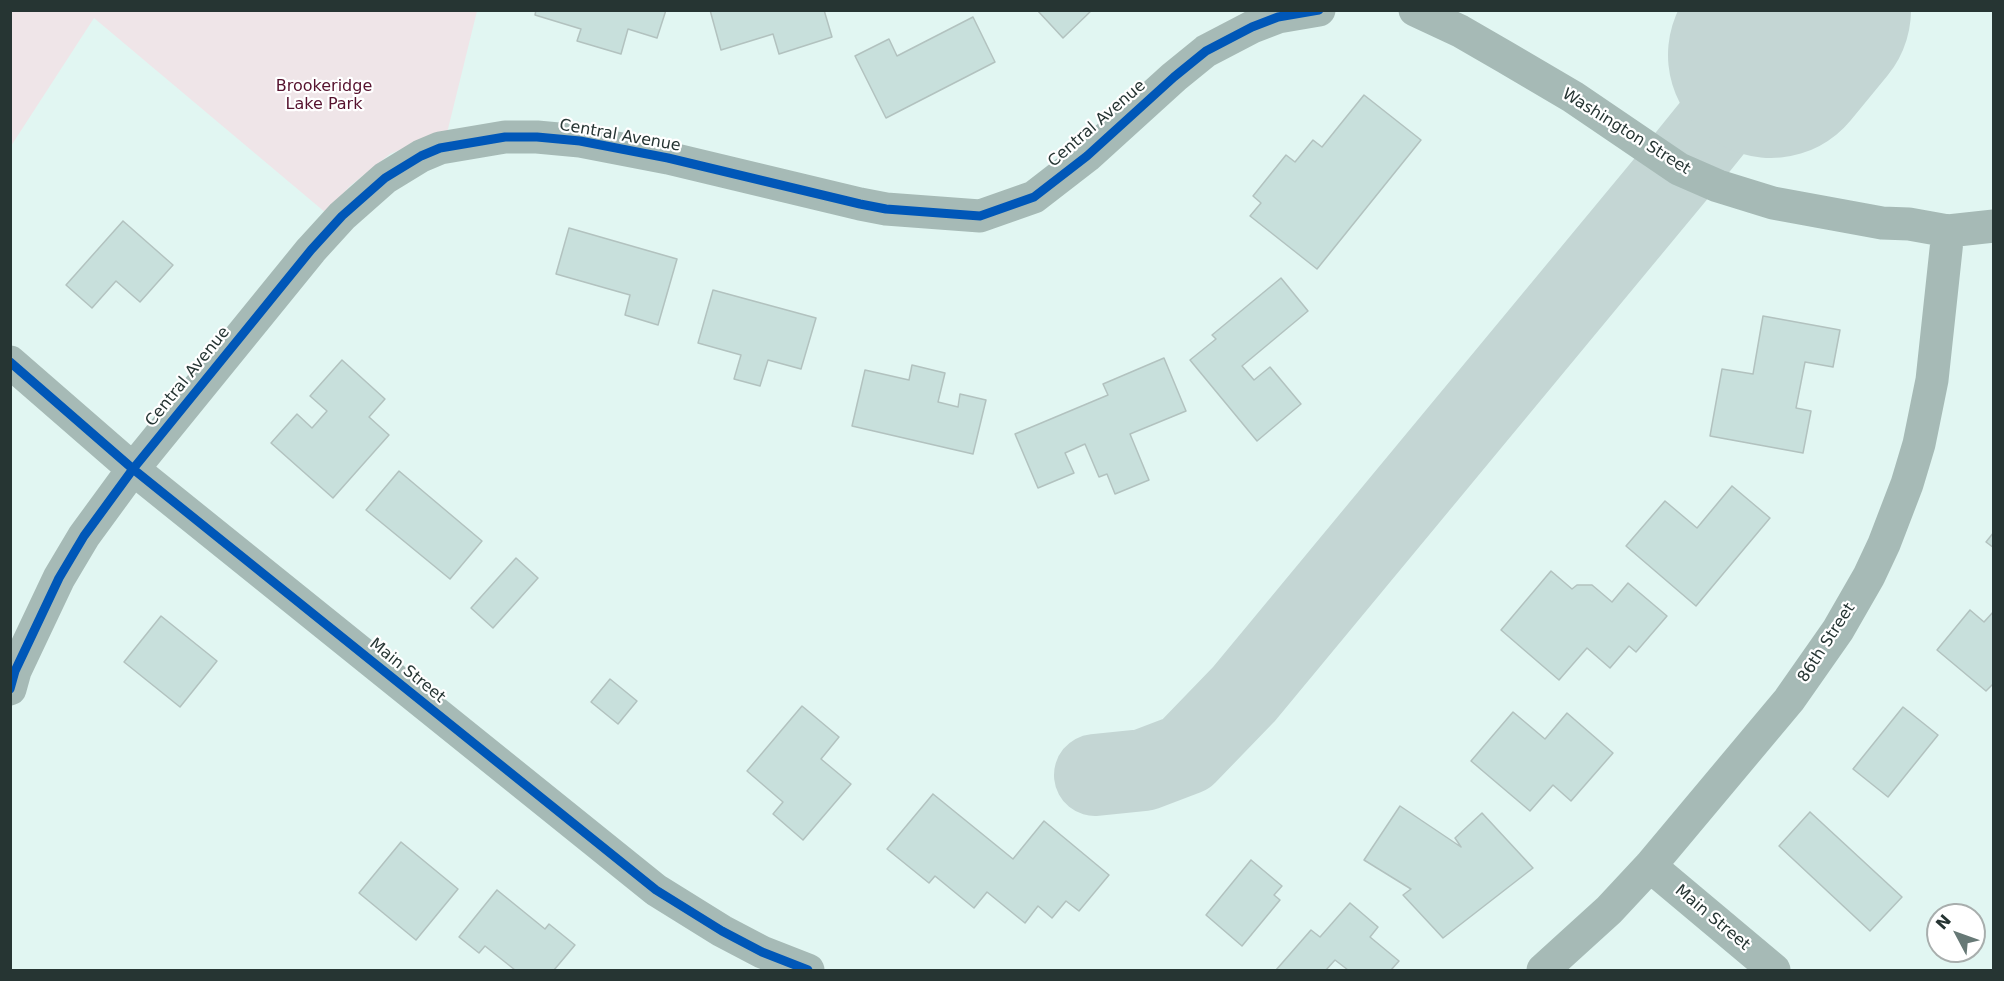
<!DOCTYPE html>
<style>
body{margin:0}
#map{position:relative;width:2004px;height:981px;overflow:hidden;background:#e1f6f2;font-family:"DejaVu Sans",sans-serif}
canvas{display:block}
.frame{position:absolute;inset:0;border:12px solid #263533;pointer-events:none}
.north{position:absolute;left:1926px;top:903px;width:60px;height:60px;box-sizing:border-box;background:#fff;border:2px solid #a8aead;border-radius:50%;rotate:311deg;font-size:16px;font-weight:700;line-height:24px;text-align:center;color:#263533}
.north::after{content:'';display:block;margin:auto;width:21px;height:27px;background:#677976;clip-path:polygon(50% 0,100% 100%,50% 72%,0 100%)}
</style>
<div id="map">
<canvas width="2004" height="981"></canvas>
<div class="frame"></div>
<div class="north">N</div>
</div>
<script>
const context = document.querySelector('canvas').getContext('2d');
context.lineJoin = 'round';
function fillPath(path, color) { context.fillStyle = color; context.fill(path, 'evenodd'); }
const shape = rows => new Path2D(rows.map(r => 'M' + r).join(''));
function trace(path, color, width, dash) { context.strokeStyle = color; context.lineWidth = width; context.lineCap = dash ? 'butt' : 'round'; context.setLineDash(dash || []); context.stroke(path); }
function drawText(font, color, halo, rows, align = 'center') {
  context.font = font + ' "DejaVu Sans",sans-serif'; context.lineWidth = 4.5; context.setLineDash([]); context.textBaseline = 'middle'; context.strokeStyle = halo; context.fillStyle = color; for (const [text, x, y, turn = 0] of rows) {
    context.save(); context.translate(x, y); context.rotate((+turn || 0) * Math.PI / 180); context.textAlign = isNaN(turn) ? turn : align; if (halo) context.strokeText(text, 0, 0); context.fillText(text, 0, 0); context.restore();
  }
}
const green = shape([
 [11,11,477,11,447,133,418,142,390,154,350,186,326,213,94,18,11,146]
]);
const taxiway = shape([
 [1095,775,1144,770,1186,754,1244,694,1679,169,1771,55,1726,10]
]);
const runway = shape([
 [1771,55,1808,10]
]);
const building = shape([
 [536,10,666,10,657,38,628,29,621,54,577,41,581,29,535,15,536,10],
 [710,10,824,10,832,37,779,54,773,34,721,50,710,10],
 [1037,10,1092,10,1063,38,1037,10],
 [973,17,995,62,886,118,855,56,889,39,897,56,973,17],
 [1364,95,1421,140,1317,269,1250,216,1261,203,1253,196,1286,155,1295,162,1313,140,1322,147,1364,95],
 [123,221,173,265,140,302,116,281,92,308,66,285,123,221],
 [569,228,677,259,658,325,625,315,630,295,556,274,569,228],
 [1281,278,1308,311,1242,366,1254,380,1270,367,1301,404,1257,441,1190,360,1216,339,1212,335,1281,278],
 [713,290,816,318,801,369,768,360,760,386,734,379,741,355,698,343,713,290],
 [1763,316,1840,330,1833,367,1805,362,1796,408,1811,411,1803,453,1710,436,1722,369,1753,374,1763,316],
 [1164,358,1186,411,1130,434,1149,480,1115,494,1107,474,1099,477,1085,444,1065,453,1074,473,1038,488,1015,434,1108,395,1103,384,1164,358],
 [342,360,385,399,369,417,389,435,333,498,271,443,297,414,312,428,327,411,310,396,342,360],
 [912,365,945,373,938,402,958,407,960,394,986,400,973,454,852,426,865,370,909,380,912,365],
 [399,471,482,541,450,579,366,510,399,471],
 [1732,486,1770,518,1696,606,1626,546,1665,501,1697,528,1732,486],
 [1994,532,1994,548,1986,542,1994,532],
 [516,558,538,578,493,628,471,608,516,558],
 [1551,571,1572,589,1577,585,1592,585,1612,602,1628,583,1667,616,1636,652,1629,646,1610,668,1587,648,1559,680,1501,630,1551,571],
 [1970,610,1984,622,1994,611,1994,683,1986,691,1937,650,1970,610],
 [161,616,217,661,180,707,124,662,161,616],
 [610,679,637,701,618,724,591,702,610,679],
 [802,706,839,737,821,759,851,784,803,840,773,814,783,802,747,771,802,706],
 [1903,707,1938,735,1888,797,1853,769,1903,707],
 [1513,712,1545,739,1567,713,1613,753,1571,801,1553,785,1530,811,1471,761,1513,712],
 [933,794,1013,859,1044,821,1109,875,1079,911,1066,901,1052,918,1038,906,1025,923,987,892,974,908,935,876,929,883,887,849,933,794],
 [1400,806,1461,847,1455,838,1482,813,1533,868,1443,938,1403,895,1411,889,1364,860,1400,806],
 [1810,812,1902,897,1870,931,1779,846,1810,812],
 [401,842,458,889,416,940,359,893,401,842],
 [1251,860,1282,886,1274,895,1280,900,1242,946,1206,915,1251,860],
 [497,890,545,929,549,924,575,945,554,970,515,970,485,946,479,953,459,937,497,890],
 [1350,903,1378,927,1370,937,1399,961,1391,970,1348,970,1335,960,1326,970,1276,970,1311,930,1320,937,1350,903]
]);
const minor = shape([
 [1415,10,1460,31,1505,57,1573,97,1679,169,1718,186,1773,203,1882,223,1909,224,1948,231,1994,226],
 [10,362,133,469,656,890,722,931,762,952,808,970],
 [10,689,15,671,59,578,84,536,133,469,311,250,342,216,385,178,421,156,440,148,505,137,537,137,580,141,668,158,860,204,886,209,980,216,1034,197,1087,156,1174,77,1206,51,1252,27,1278,17,1319,10],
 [1650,866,1774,970],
 [1543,970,1609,910,1650,866,1789,700,1838,630,1869,576,1884,544,1907,484,1919,444,1932,380,1948,231]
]);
const cycleway = shape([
 [10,362,133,469,656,890,722,931,762,952,808,970],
 [10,689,15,671,59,578,84,536,133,469,311,250,342,216,385,178,421,156,440,148,505,137,537,137,580,141,668,158,860,204,886,209,980,216,1034,197,1087,156,1174,77,1206,51,1252,27,1278,17,1319,10]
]);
const parkNames = [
 ["Brookeridge",324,87],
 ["Lake Park",324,105]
];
const streetNames = [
 ["Central Avenue",1097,124,-41],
 ["Washington Street",1626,132,32],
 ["Central Avenue",620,136,10],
 ["Central Avenue",188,377,-51],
 ["86th Street",1827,643,-57],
 ["Main Street",407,671,39],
 ["Main Street",1712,918,40]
];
fillPath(green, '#efe5e8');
trace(taxiway, '#c4d6d4', 82);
trace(runway, '#c4d6d4', 206);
fillPath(building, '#c8e0dc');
trace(building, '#b2c2bf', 1.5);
trace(minor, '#a6bab6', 33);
trace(cycleway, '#0057b8', 9);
drawText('16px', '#56122e', '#fff', parkNames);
drawText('16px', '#263533', '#fff', streetNames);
</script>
